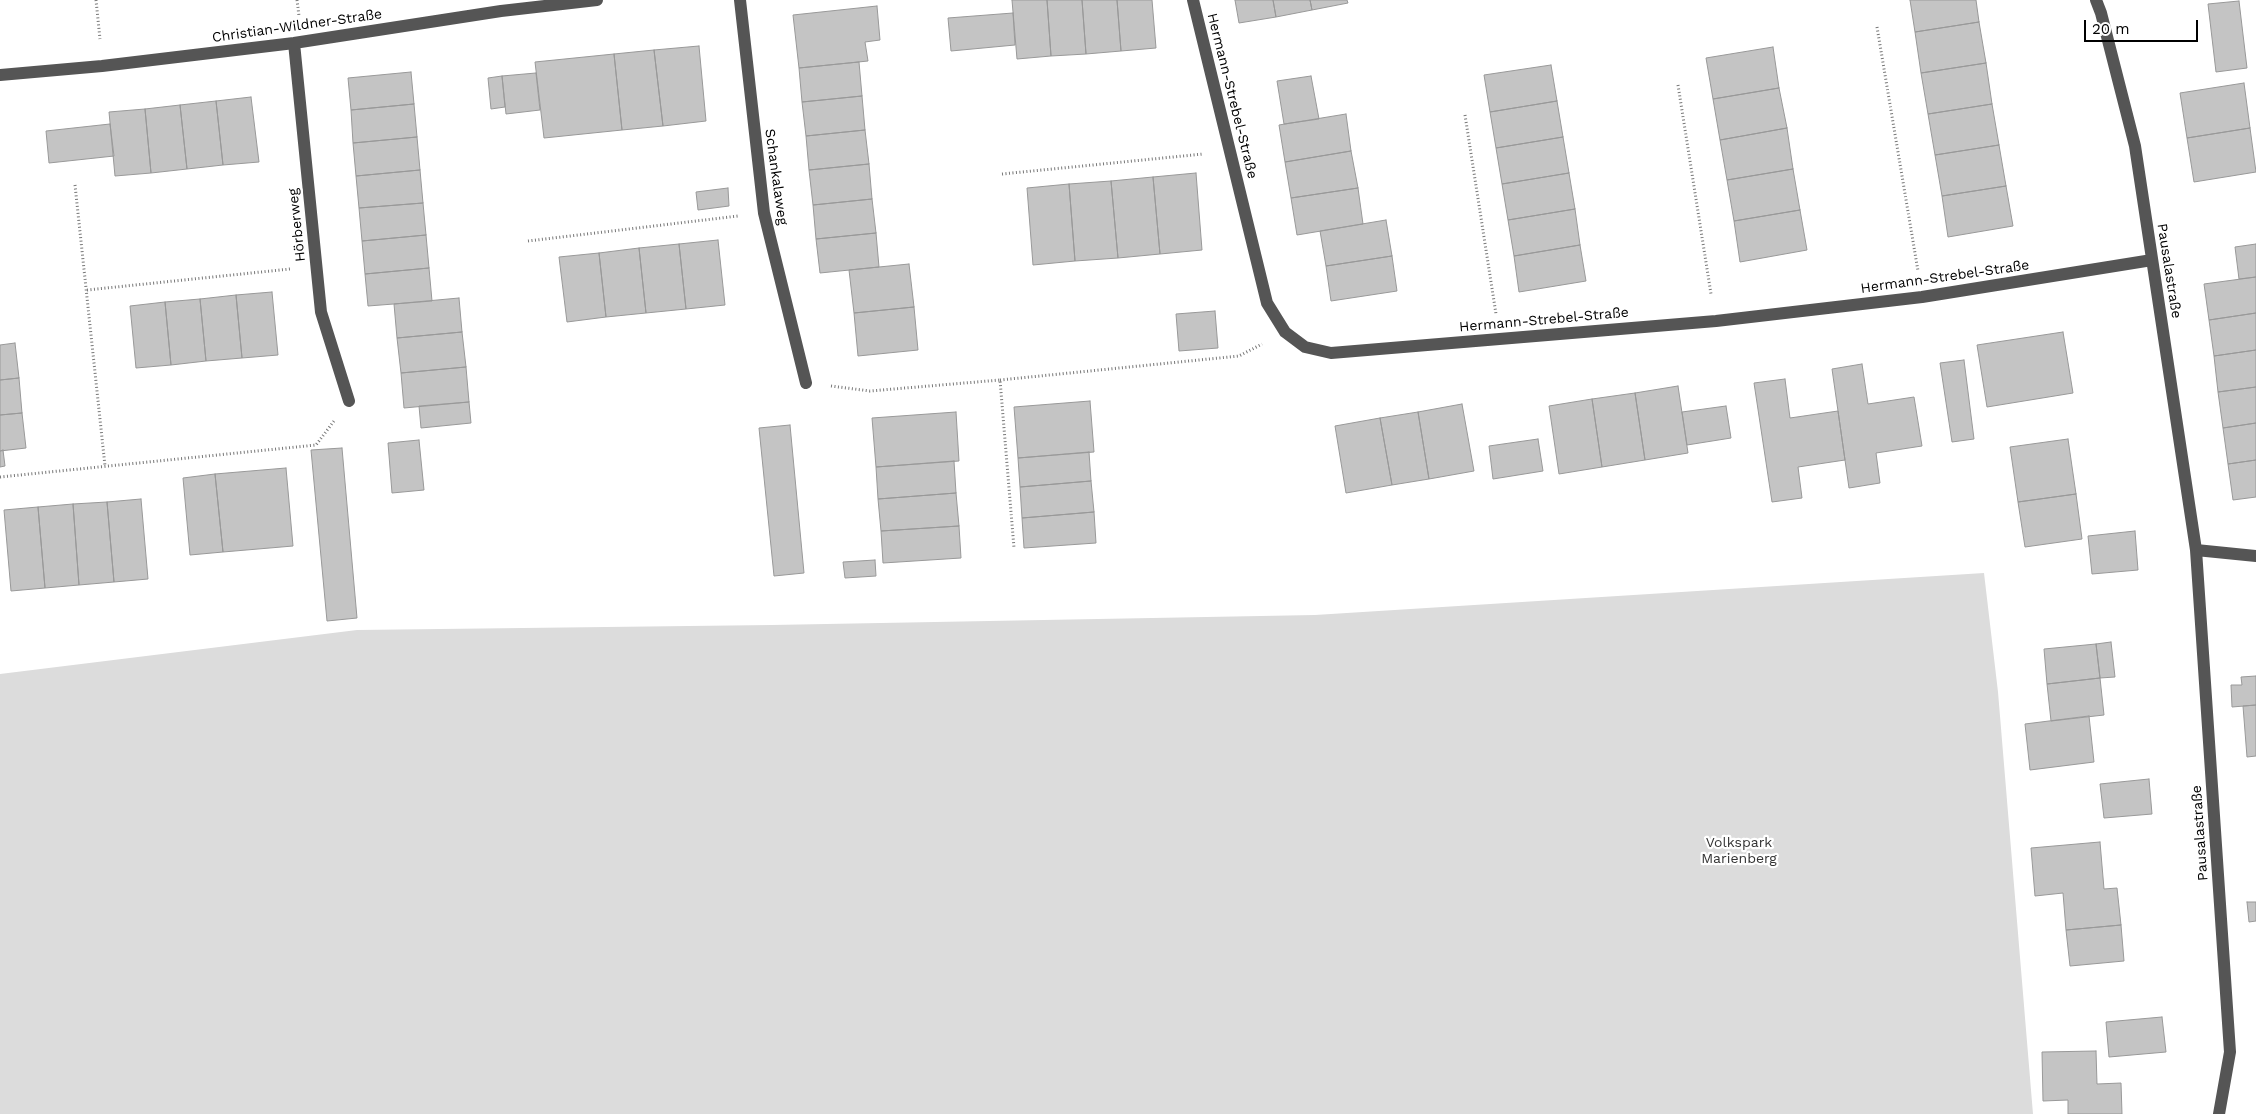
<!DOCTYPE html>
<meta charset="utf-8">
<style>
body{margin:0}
#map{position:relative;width:2256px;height:1114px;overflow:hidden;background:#fff;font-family:"Work Sans",sans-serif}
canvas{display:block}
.scale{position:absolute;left:2084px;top:20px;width:114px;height:22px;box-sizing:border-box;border:2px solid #000;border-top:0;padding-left:6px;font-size:15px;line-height:18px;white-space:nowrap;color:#000;-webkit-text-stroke:4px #fff;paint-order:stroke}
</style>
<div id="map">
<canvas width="2256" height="1114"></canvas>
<div class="scale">20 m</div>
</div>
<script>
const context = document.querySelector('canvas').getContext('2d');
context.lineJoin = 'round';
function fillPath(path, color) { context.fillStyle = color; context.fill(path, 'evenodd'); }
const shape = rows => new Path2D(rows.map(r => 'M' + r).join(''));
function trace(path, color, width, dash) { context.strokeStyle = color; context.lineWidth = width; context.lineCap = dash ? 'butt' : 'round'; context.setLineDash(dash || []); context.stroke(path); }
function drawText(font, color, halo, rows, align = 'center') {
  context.font = font + ' "Work Sans",sans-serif'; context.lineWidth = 4.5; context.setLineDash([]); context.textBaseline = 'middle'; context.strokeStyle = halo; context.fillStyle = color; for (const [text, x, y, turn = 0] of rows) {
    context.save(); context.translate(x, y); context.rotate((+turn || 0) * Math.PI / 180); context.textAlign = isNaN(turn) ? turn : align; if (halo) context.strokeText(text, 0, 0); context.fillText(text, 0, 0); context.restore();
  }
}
const green = shape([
 [1984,573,1998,692,2033,1114,0,1114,0,674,357,630,772,625,1315,615]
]);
const building = shape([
 [1012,0,1047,0,1051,56,1017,59,1012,0],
 [1047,0,1082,0,1086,54,1051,56,1047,0],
 [1082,0,1117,0,1121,51,1086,54,1082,0],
 [1117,0,1152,0,1156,48,1121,51,1117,0],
 [1235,0,1273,0,1276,17,1239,23,1235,0],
 [1273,0,1310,0,1312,10,1276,17,1273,0],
 [1310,0,1347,0,1348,3,1312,10,1310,0],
 [1910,0,1976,0,1979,22,1915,32,1910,0],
 [2239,1,2247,68,2216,72,2208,4,2239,1],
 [877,6,880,40,865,42,868,61,799,68,793,15,877,6],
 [1013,13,1015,45,951,51,948,18,1013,13],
 [1979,22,1986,63,1921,73,1915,32,1979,22],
 [699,46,706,121,663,126,654,50,699,46],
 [1773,47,1779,88,1713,99,1706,58,1773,47],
 [654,50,663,126,622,130,614,54,654,50],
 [614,54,622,130,544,138,535,62,614,54],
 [859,62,862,96,802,102,799,68,859,62],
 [1986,63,1992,104,1928,114,1921,73,1986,63],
 [1551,65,1557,101,1490,112,1484,75,1551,65],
 [411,72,414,104,351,110,348,78,411,72],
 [536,73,540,110,506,114,502,76,536,73],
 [502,76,505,107,491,109,488,78,502,76],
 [1311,76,1319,119,1284,124,1277,81,1311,76],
 [2244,83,2250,128,2187,138,2180,93,2244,83],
 [1779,88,1787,128,1720,140,1713,99,1779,88],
 [862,96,865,130,806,136,802,102,862,96],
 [251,97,259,162,223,165,216,101,251,97],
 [216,101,223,165,187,169,180,105,216,101],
 [1557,101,1563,137,1496,148,1490,112,1557,101],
 [414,104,417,137,353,143,351,110,414,104],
 [1992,104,1999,145,1935,155,1928,114,1992,104],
 [180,105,187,169,151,173,145,109,180,105],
 [145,109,151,173,115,176,109,112,145,109],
 [1346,114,1351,151,1285,162,1279,125,1346,114],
 [110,124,114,156,49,163,46,131,110,124],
 [1787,128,1793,169,1727,180,1720,140,1787,128],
 [2250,128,2256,172,2194,182,2187,138,2250,128],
 [865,130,869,164,809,170,806,136,865,130],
 [417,137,420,170,356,176,353,143,417,137],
 [1563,137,1569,173,1502,184,1496,148,1563,137],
 [1999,145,2006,186,1942,196,1935,155,1999,145],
 [1351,151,1358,188,1291,198,1285,162,1351,151],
 [869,164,872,199,813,205,809,170,869,164],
 [1793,169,1800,210,1734,221,1727,180,1793,169],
 [420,170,423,203,359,208,356,176,420,170],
 [1196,173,1202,250,1160,254,1153,177,1196,173],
 [1569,173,1575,209,1508,220,1502,184,1569,173],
 [1153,177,1160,254,1118,258,1111,181,1153,177],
 [1111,181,1118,258,1075,261,1069,184,1111,181],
 [1069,184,1075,261,1033,265,1027,188,1069,184],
 [2006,186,2013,226,1948,237,1942,196,2006,186],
 [728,188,729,206,698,210,696,192,728,188],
 [1358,188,1363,224,1297,235,1291,198,1358,188],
 [872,199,876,233,816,239,813,205,872,199],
 [423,203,426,235,362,241,359,208,423,203],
 [1575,209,1580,245,1514,256,1508,220,1575,209],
 [1800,210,1807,250,1740,262,1734,221,1800,210],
 [1386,220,1392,256,1326,266,1320,231,1386,220],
 [876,233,879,267,820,273,816,239,876,233],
 [426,235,429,268,365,274,362,241,426,235],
 [718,240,725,305,686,309,679,244,718,240],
 [679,244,686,309,646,313,639,248,679,244],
 [2256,244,2256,277,2239,279,2235,247,2256,244],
 [1580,245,1586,281,1519,292,1514,256,1580,245],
 [639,248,646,313,606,317,599,253,639,248],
 [599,253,606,317,567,322,559,257,599,253],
 [1392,256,1397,291,1331,301,1326,266,1392,256],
 [909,264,914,307,854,313,849,270,909,264],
 [429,268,432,301,368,306,365,274,429,268],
 [2256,277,2256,313,2209,320,2204,284,2256,277],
 [272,292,278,355,242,358,236,295,272,292],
 [236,295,242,358,206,361,200,299,236,295],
 [459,298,462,332,397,338,394,304,459,298],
 [200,299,206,361,171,365,165,302,200,299],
 [165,302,171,365,136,368,130,306,165,302],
 [914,307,918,350,858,356,854,313,914,307],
 [1215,311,1218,348,1179,351,1176,314,1215,311],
 [2256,313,2256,350,2214,356,2209,320,2256,313],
 [462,332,466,367,401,373,397,338,462,332],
 [2063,332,2073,393,1987,407,1977,345,2063,332],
 [15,343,19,378,0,380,0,345,15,343],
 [2256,350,2256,387,2218,392,2214,356,2256,350],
 [1964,360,1974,439,1952,442,1940,363,1964,360],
 [1862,364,1868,404,1914,397,1922,446,1876,453,1880,483,1849,488,1832,369,1862,364],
 [466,367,469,402,404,408,401,373,466,367],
 [19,378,22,413,0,415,0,380,19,378],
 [1785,379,1790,418,1838,411,1845,460,1798,467,1802,498,1772,502,1754,383,1785,379],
 [1678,386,1688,453,1645,460,1635,393,1678,386],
 [2256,387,2256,423,2223,428,2218,392,2256,387],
 [1635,393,1645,460,1602,467,1592,399,1635,393],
 [1592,399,1602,467,1559,474,1549,406,1592,399],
 [1090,401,1094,452,1018,458,1014,407,1090,401],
 [469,402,471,423,421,428,419,406,469,402],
 [1462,404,1474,471,1429,479,1418,412,1462,404],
 [1726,406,1731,438,1687,445,1682,412,1726,406],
 [956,412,959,461,876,467,872,418,956,412],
 [1418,412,1429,479,1392,485,1380,418,1418,412],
 [22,413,26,448,0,451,0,415,22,413],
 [1380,418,1392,485,1346,493,1335,426,1380,418],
 [2256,423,2256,460,2228,464,2223,428,2256,423],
 [790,425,804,573,774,576,759,428,790,425],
 [1538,439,1543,471,1493,479,1489,446,1538,439],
 [2068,439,2076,494,2018,502,2010,447,2068,439],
 [419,440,424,490,392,493,388,443,419,440],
 [342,448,357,618,327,621,311,450,342,448],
 [3,450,5,466,0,467,0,451,3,450],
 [1089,452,1091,481,1020,487,1018,458,1089,452],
 [2256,460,2256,497,2233,500,2228,464,2256,460],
 [954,461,956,493,878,499,876,467,954,461],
 [286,468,293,546,223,552,215,474,286,468],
 [215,474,223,552,190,555,183,478,215,474],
 [1091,481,1094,512,1022,518,1020,487,1091,481],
 [956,493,959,526,881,531,878,499,956,493],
 [2076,494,2082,539,2025,547,2018,502,2076,494],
 [141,499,148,579,114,582,107,502,141,499],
 [107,502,114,582,79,585,73,504,107,502],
 [73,504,79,585,45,588,38,507,73,504],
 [38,507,45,588,11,591,4,510,38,507],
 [1094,512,1096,543,1024,548,1022,518,1094,512],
 [959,526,961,558,883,563,881,531,959,526],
 [2135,531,2138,570,2092,574,2088,536,2135,531],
 [875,560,876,576,845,578,843,562,875,560],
 [2111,642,2115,677,2100,678,2096,644,2111,642],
 [2096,644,2100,678,2047,684,2044,649,2096,644],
 [2256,676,2256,705,2232,707,2231,685,2242,685,2241,677,2256,676],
 [2100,678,2104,715,2051,721,2047,684,2100,678],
 [2256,705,2256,756,2247,757,2243,706,2256,705],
 [2089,716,2094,762,2030,770,2025,724,2089,716],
 [2149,779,2152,814,2104,818,2100,784,2149,779],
 [2100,842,2104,889,2117,888,2121,925,2066,930,2063,893,2035,896,2031,848,2100,842],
 [2247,902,2256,902,2256,921,2249,922,2247,902],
 [2121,925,2124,961,2070,966,2066,930,2121,925],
 [2162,1017,2166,1052,2109,1057,2106,1022,2162,1017],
 [2096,1051,2097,1084,2121,1083,2122,1114,2068,1114,2068,1100,2043,1101,2042,1052,2096,1051]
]);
const path = shape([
 [96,0,100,39],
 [297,0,299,16],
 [1877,27,1918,271],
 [1678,85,1711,294],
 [1465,115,1496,314],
 [1002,174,1203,154],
 [75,185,105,466],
 [528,241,738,216],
 [87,290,290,269],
 [1000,380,1239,356,1262,344],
 [831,386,870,391,1000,380,1014,548],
 [0,477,316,445,334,421]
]);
const minor = shape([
 [740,0,764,213,806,383],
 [1193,0,1267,303,1285,332,1305,347,1331,353,1716,321,1922,297,2152,260],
 [2096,0,2101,13,2135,146,2196,550,2256,556],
 [294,43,321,312,349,401],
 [0,75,102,66,294,43,501,11,597,0],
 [2196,550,2230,1052,2219,1114]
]);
const streetNames = [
 ["Christian-Wildner-Straße",297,26,-8],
 ["Hermann-Strebel-Straße",1232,96,76],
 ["Schankalaweg",776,177,82],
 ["Hörberweg",297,225,-96],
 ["Pausalastraße",2169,271,81],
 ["Hermann-Strebel-Straße",1945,277,-8],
 ["Hermann-Strebel-Straße",1544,320,-5],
 ["Pausalastraße",2200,833,-94]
];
const parkNames = [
 ["Volkspark",1739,843],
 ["Marienberg",1739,859]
];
fillPath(green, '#dcdcdc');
fillPath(building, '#c4c4c4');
trace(building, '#999', 1);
trace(path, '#777', 3, [1, 2.5]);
trace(minor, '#555', 12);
drawText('14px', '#000', '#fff', streetNames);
drawText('14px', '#333', '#fff', parkNames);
</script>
